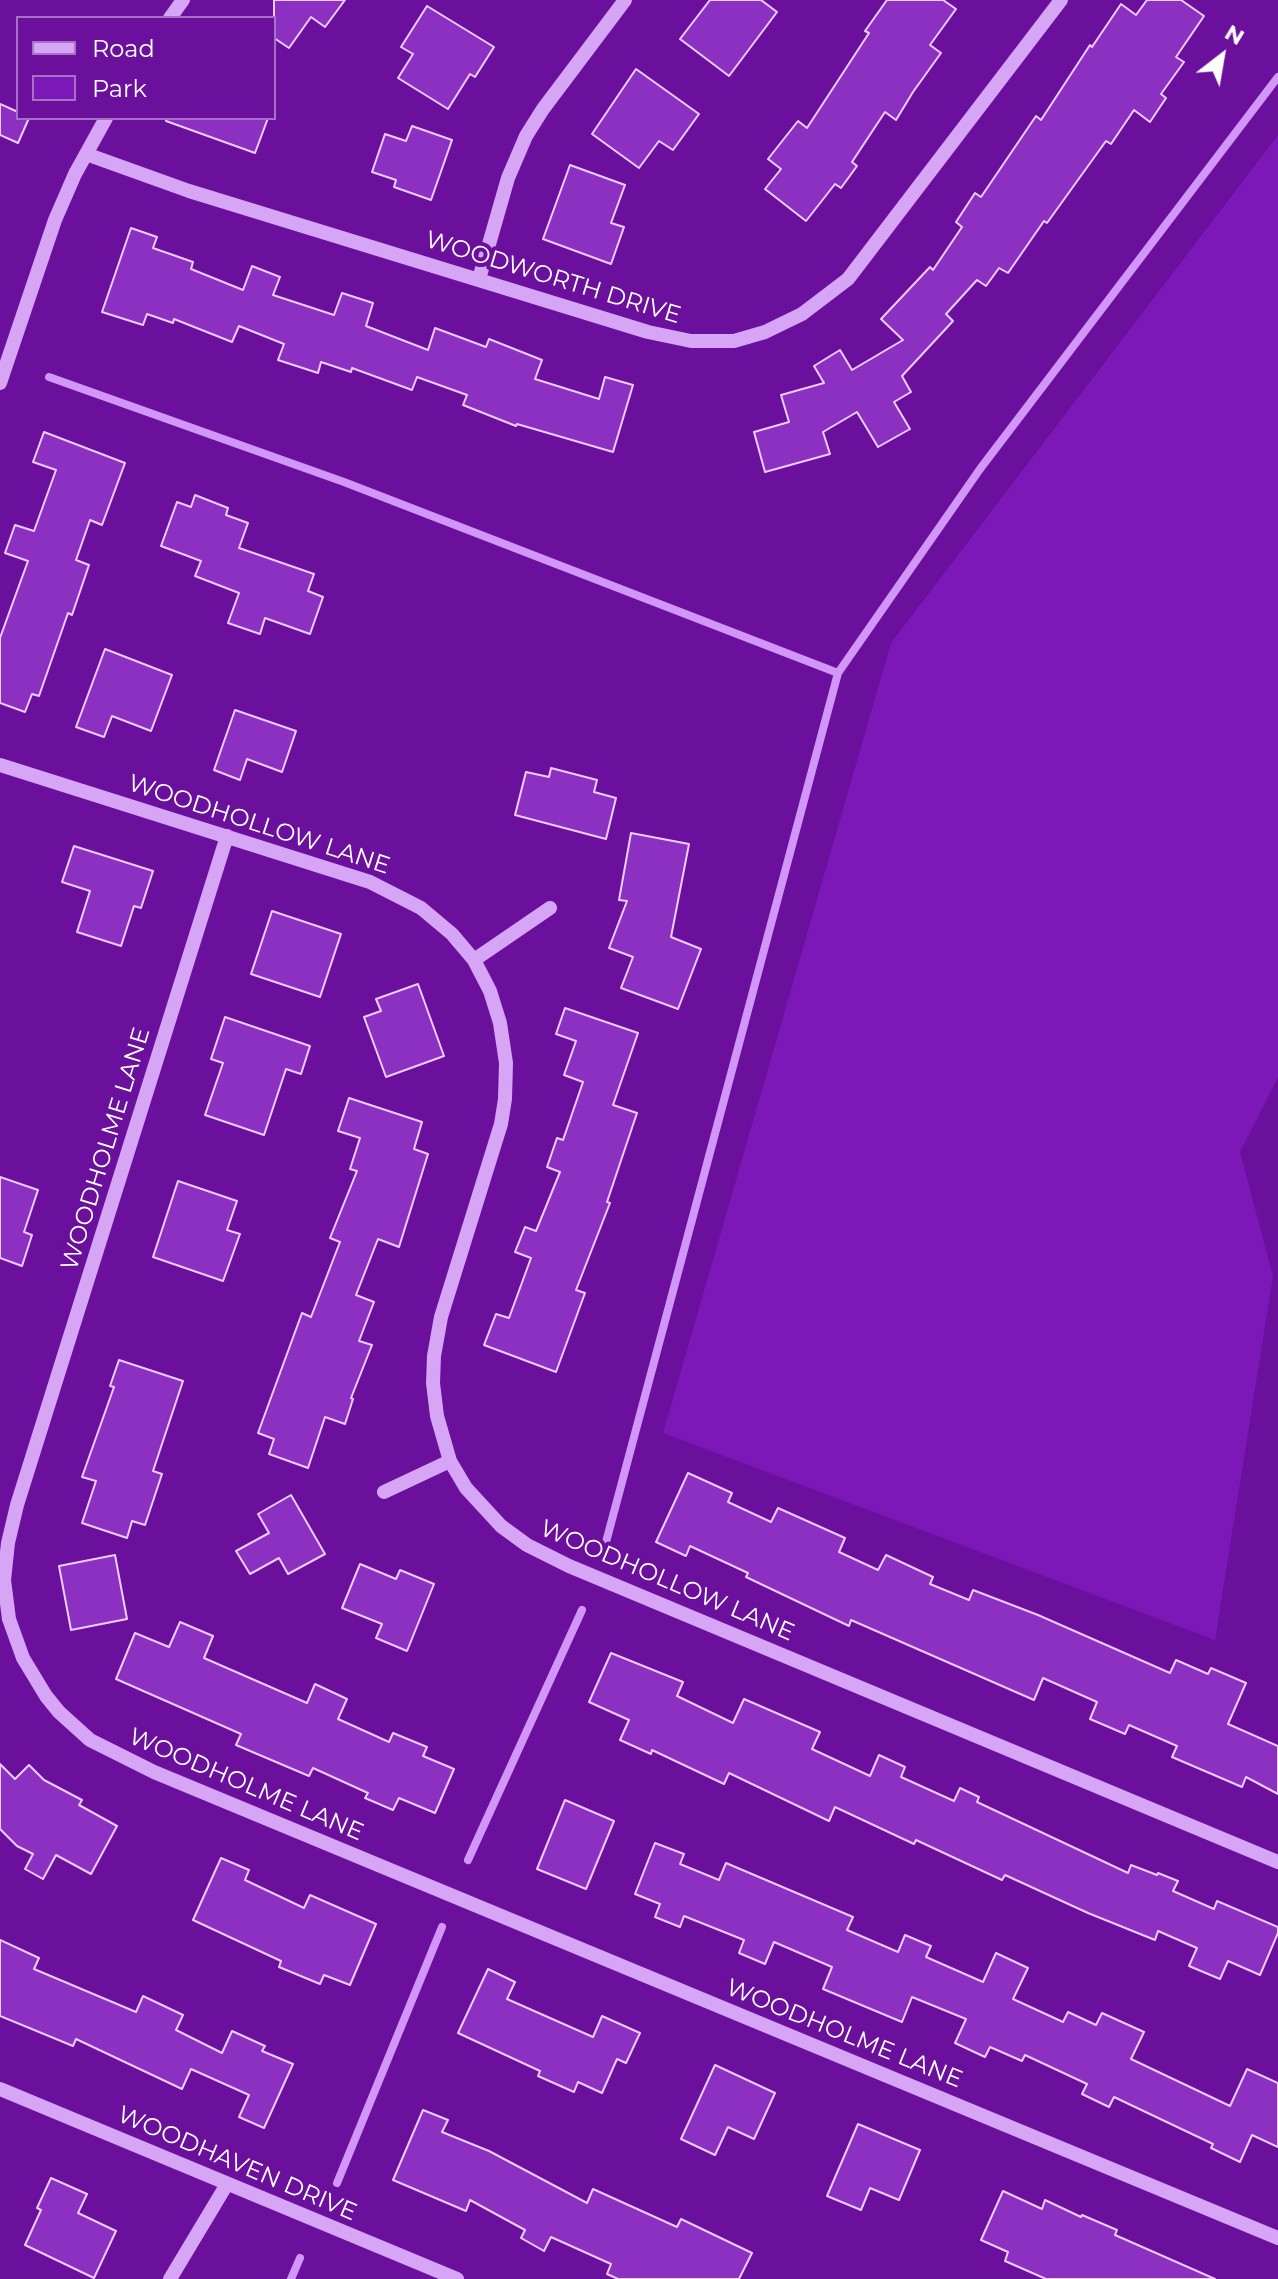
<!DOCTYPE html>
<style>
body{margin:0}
#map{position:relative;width:1278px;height:2279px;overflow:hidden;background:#6a109c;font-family:Montserrat,sans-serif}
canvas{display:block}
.legend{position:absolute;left:16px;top:16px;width:260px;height:104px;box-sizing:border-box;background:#6a109c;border:2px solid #a670c4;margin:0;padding:10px 14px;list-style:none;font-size:24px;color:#fff}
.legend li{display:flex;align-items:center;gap:16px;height:40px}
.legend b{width:40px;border:2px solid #a670c4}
.north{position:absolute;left:1182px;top:16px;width:80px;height:80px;-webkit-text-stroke:6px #6a109c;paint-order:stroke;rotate:31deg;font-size:22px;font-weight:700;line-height:32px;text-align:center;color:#fff}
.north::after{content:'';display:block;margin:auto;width:28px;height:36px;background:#fff;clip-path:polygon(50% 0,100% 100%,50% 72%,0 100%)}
</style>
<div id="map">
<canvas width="1278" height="2279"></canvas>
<ul class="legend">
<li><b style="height:10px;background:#d7a5f5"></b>Road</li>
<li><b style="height:22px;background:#7c18b7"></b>Park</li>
</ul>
<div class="north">N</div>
</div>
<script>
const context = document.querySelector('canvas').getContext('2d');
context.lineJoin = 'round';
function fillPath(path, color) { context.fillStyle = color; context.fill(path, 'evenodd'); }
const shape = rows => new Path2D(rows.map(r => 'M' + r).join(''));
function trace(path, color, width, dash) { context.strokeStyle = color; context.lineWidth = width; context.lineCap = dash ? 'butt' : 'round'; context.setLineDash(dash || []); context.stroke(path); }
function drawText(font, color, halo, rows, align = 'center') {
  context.font = font + ' Montserrat,sans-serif'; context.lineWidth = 8; context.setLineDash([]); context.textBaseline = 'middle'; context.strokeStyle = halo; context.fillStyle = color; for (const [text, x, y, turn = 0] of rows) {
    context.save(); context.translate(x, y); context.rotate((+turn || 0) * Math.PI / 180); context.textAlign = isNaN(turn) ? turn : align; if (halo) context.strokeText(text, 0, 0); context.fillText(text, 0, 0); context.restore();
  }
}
const green = shape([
 [1278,135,1278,1077,1240,1152,1273,1276,1215,1640,663,1433,891,643]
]);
const stream = shape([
 [49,377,344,482,838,673],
 [606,1542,838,673,980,469,1278,77],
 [468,1860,582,1610],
 [337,2183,442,1927],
 [291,2279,300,2258]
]);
const building = shape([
 [274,0,345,0,325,27,311,17,289,48,274,38,274,0],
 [710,0,761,0,777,12,729,76,680,39,710,0],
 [887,0,943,0,956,9,930,45,941,53,913,92,896,120,885,112,852,162,857,166,841,188,835,184,806,221,765,189,781,169,768,159,798,121,807,128,869,33,865,31,887,0],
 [1147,0,1181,0,1204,16,1176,57,1184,62,1161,94,1166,98,1150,122,1134,110,1111,144,1106,141,1047,223,1044,221,1008,273,999,268,986,286,977,280,946,314,953,321,902,376,911,392,894,402,910,429,878,447,857,412,823,432,830,454,765,472,754,432,789,422,781,395,824,383,814,366,840,350,852,370,903,340,881,319,930,267,933,270,962,227,956,222,975,193,981,197,1036,116,1041,120,1090,45,1092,47,1121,4,1136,15,1147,0],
 [427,6,494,47,475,77,470,74,448,109,398,78,413,54,401,47,427,6],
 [636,69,699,114,673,150,659,141,639,168,592,134,636,69],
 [0,104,18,112,18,118,29,118,18,143,0,135,0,104],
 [166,118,268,118,255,153,166,121,166,118],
 [412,126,452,140,431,200,394,187,396,180,372,172,385,134,406,141,412,126],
 [570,165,625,185,611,223,624,227,611,264,543,239,570,165],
 [131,228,157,237,153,248,193,262,191,269,243,290,252,266,280,277,273,295,334,315,342,293,373,303,366,326,428,350,435,328,486,347,489,339,542,360,535,379,599,399,605,377,633,385,613,452,517,424,516,426,463,405,467,395,417,377,412,390,352,368,351,372,321,362,318,373,278,360,284,344,239,326,232,342,174,319,173,323,147,314,143,325,102,312,131,228],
 [44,432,125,463,102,525,90,520,76,560,89,565,72,615,68,613,39,696,32,694,25,712,0,703,0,638,28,561,5,553,15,525,34,531,56,470,33,462,44,432],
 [195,495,228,508,226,515,248,523,239,548,314,574,308,591,323,597,310,634,265,618,260,634,228,623,239,593,195,576,201,561,161,546,177,502,191,507,195,495],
 [105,649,172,675,151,731,112,716,104,737,76,727,105,649],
 [235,710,296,731,282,772,247,759,240,780,214,770,235,710],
 [551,768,597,780,594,792,616,798,606,839,515,815,526,772,549,777,551,768],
 [631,833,689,844,671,937,701,949,678,1009,621,988,633,957,609,948,627,901,619,900,631,833],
 [74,846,153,871,141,908,134,906,121,946,77,932,90,891,62,882,74,846],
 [272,911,341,934,320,997,251,974,272,911],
 [418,984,444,1056,386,1077,364,1017,381,1011,376,999,418,984],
 [565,1008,638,1033,613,1105,637,1113,607,1202,610,1203,576,1290,585,1293,556,1372,484,1345,496,1314,509,1318,531,1258,515,1252,525,1227,536,1231,560,1172,547,1167,557,1138,563,1140,583,1082,564,1075,576,1041,556,1034,565,1008],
 [225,1017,310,1046,301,1074,286,1069,264,1135,205,1115,223,1063,211,1059,225,1017],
 [349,1098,422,1122,414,1149,428,1154,399,1247,378,1239,356,1295,374,1302,359,1341,372,1345,351,1398,353,1399,345,1424,325,1417,308,1468,269,1454,274,1439,258,1433,302,1313,311,1317,340,1242,330,1238,357,1171,350,1169,360,1138,338,1131,349,1098],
 [0,1177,38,1190,24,1232,32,1235,22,1266,0,1258,0,1177],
 [178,1181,237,1201,227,1230,240,1234,223,1281,153,1257,178,1181],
 [119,1360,183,1381,153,1471,162,1474,145,1525,132,1521,127,1538,82,1523,96,1481,82,1477,114,1387,110,1386,119,1360],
 [688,1473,732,1493,728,1502,771,1522,778,1508,845,1538,839,1552,878,1570,886,1555,933,1577,930,1584,969,1600,973,1590,1038,1615,1170,1673,1176,1660,1208,1674,1211,1668,1246,1683,1228,1724,1278,1746,1278,1794,1246,1777,1242,1787,1172,1757,1177,1746,1129,1725,1125,1734,1090,1719,1097,1702,1043,1678,1034,1700,851,1620,849,1626,746,1577,748,1573,690,1546,686,1556,656,1542,688,1473],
 [291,1495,325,1554,288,1574,279,1558,250,1574,236,1551,269,1533,258,1514,291,1495],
 [115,1555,127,1619,71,1630,59,1566,115,1555],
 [360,1564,396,1579,400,1570,434,1584,407,1651,376,1638,382,1624,342,1608,360,1564],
 [180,1622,213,1636,204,1658,307,1703,315,1684,347,1699,338,1719,389,1742,393,1733,427,1747,423,1756,454,1769,435,1813,399,1798,393,1810,365,1798,368,1793,313,1768,309,1776,236,1745,241,1734,116,1679,135,1633,169,1647,180,1622],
 [611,1653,683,1682,677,1696,733,1723,744,1699,820,1732,812,1749,870,1776,879,1755,905,1767,901,1777,954,1801,960,1788,979,1797,977,1802,1128,1873,1131,1865,1157,1875,1158,1873,1178,1881,1173,1891,1214,1909,1217,1901,1278,1927,1278,1933,1260,1975,1228,1961,1220,1979,1189,1966,1197,1948,1158,1931,1155,1940,1088,1913,1005,1875,1002,1880,916,1840,914,1844,835,1807,829,1821,729,1773,724,1784,652,1750,651,1754,620,1740,629,1720,589,1702,611,1653],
 [0,1764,15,1779,29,1765,44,1780,82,1800,79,1805,117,1826,91,1874,56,1855,43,1879,25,1869,33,1854,17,1846,0,1829,0,1764],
 [565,1800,614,1821,586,1889,537,1869,565,1800],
 [655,1843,684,1854,680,1864,719,1880,726,1863,853,1917,847,1930,898,1952,905,1935,931,1946,926,1957,983,1982,996,1953,1028,1968,1013,1999,1063,2022,1068,2012,1096,2025,1102,2013,1144,2032,1131,2059,1230,2106,1247,2069,1278,2083,1278,2147,1252,2135,1240,2162,1211,2148,1213,2144,1114,2097,1109,2107,1082,2094,1087,2084,1025,2055,1022,2061,990,2047,985,2057,955,2043,966,2019,912,1997,902,2022,823,1989,832,1967,774,1942,765,1964,739,1953,744,1940,684,1916,680,1927,655,1917,660,1904,635,1894,655,1843],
 [221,1858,249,1870,245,1880,304,1908,310,1895,376,1924,350,1985,324,1975,320,1984,279,1967,281,1961,193,1920,221,1858],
 [0,1940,39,1958,34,1969,136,2012,143,1996,183,2015,176,2030,222,2053,232,2031,265,2046,262,2051,293,2064,264,2128,239,2117,249,2095,191,2069,182,2089,76,2039,73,2046,0,2016,0,1940],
 [488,1969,515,1982,507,1999,593,2037,602,2016,640,2033,626,2063,617,2059,602,2093,578,2082,574,2092,538,2076,540,2071,458,2033,488,1969],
 [715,2065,775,2093,754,2139,728,2127,715,2155,681,2139,715,2065],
 [423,2110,448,2120,442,2132,489,2151,587,2203,593,2189,677,2227,681,2219,752,2253,739,2279,618,2279,607,2274,611,2264,551,2237,544,2251,521,2238,525,2230,470,2200,466,2211,393,2180,423,2110],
 [858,2124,920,2150,899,2200,870,2188,861,2210,827,2196,858,2124],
 [51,2178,87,2194,78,2213,116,2231,94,2278,25,2245,41,2210,37,2208,51,2178],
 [1003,2191,1042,2209,1045,2200,1081,2217,1082,2215,1117,2230,1115,2235,1215,2279,1046,2279,1005,2261,1008,2252,981,2240,1003,2191]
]);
const minor = shape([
 [170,18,183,0],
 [86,154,189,191,648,332,691,341,734,341,765,332,802,314,848,279,1061,0],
 [479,279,508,178,526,136,543,109,625,0],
 [0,383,55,220,75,174,106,118],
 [0,765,370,882,421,908,452,934,474,960,490,991,500,1023,506,1063,505,1099,501,1124,441,1317,434,1356,433,1383,437,1416,450,1461,466,1488,501,1526,527,1545,569,1566,1278,1862],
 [227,836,17,1505,8,1543,4,1580,9,1619,23,1658,46,1696,59,1712,90,1740,154,1772,1278,2238],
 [474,960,550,908],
 [384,1492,450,1461],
 [0,2089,457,2279],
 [170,2279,227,2184]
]);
const streetNames = [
 ["WOODWORTH DRIVE",553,278,17],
 ["WOODHOLLOW LANE",259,825,18],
 ["WOODHOLME LANE",106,1149,-73],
 ["WOODHOLLOW LANE",667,1581,23],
 ["WOODHOLME LANE",246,1785,23],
 ["WOODHOLME LANE",844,2034,22],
 ["WOODHAVEN DRIVE",237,2164,23]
];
fillPath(green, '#7c18b7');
trace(stream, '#d296f8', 8);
fillPath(building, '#8c30c1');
trace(building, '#eccdfe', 2);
trace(minor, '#d7a5f5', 14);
drawText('24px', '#fff', '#6a109c', streetNames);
</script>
